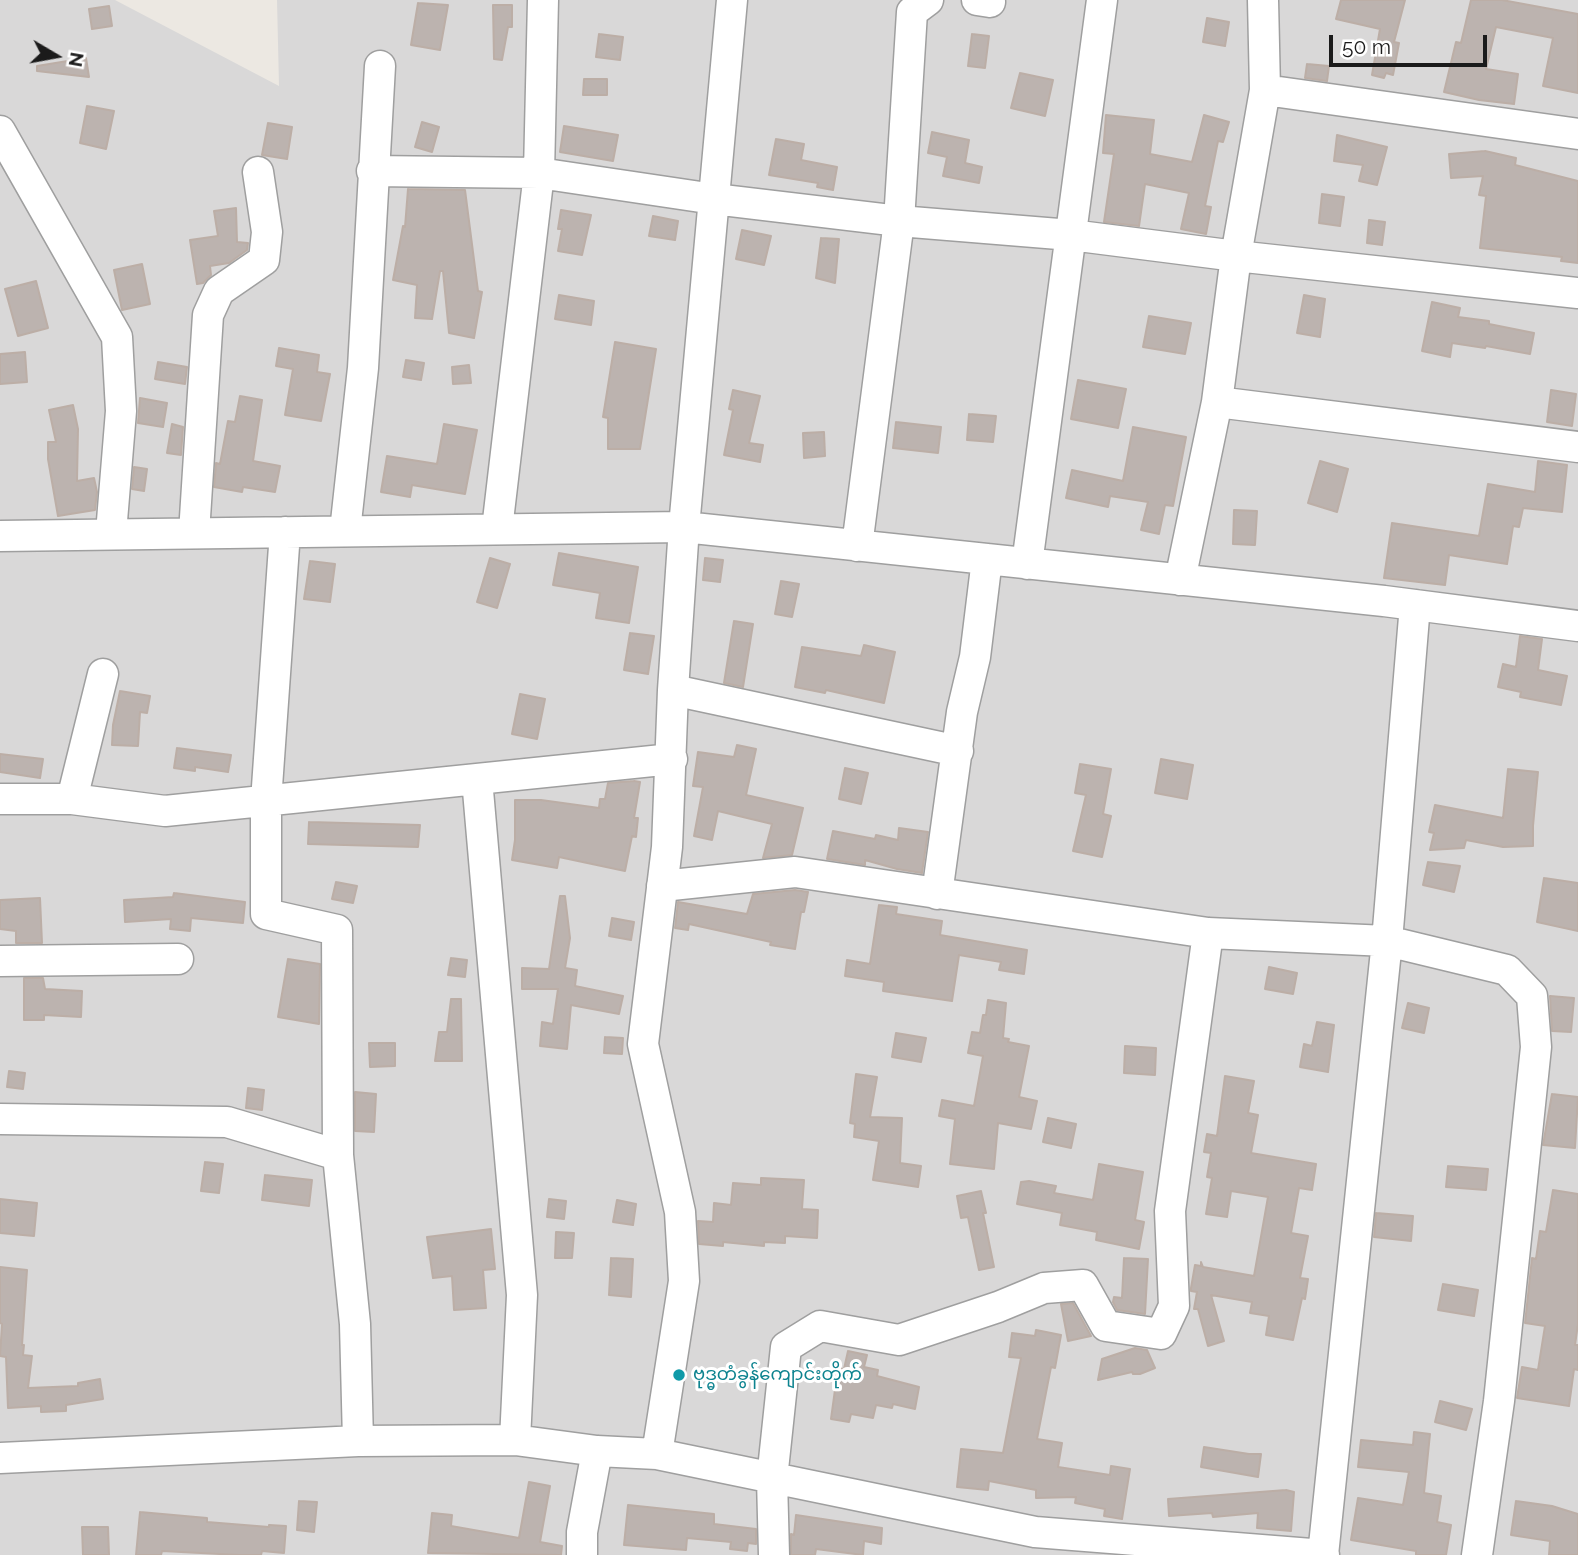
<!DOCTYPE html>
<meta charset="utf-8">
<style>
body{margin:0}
#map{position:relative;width:1578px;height:1555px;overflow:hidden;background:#ece8e2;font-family:Raleway,sans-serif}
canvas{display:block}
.north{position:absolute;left:21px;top:21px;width:70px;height:70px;-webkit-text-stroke:5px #fff;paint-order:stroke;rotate:100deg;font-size:19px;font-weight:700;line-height:28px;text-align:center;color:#1b1b1b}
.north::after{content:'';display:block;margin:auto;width:24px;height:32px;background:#1b1b1b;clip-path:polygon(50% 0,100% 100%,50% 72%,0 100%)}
.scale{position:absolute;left:1329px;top:35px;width:158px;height:32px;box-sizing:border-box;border:4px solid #1b1b1b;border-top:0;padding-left:9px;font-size:21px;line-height:24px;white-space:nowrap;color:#1b1b1b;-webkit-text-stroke:5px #fff;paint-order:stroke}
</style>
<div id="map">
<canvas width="1578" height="1555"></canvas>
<div class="north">N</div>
<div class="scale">50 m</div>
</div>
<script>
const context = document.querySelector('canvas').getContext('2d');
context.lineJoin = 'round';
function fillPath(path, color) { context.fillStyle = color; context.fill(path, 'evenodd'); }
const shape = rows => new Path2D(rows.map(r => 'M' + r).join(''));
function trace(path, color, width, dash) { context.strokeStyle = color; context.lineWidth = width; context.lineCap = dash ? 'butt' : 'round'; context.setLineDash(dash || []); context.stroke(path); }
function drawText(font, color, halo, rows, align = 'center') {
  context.font = font + ' Raleway,"Noto Sans Myanmar",sans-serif'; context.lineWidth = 6; context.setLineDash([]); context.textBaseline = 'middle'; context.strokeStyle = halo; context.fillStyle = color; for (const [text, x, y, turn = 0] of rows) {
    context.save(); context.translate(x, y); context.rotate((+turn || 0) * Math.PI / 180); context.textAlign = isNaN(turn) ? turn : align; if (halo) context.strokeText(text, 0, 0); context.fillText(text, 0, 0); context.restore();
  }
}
const residential = shape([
 [0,0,115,0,279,86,277,0,1578,0,1578,1555,0,1555]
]);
const building = shape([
 [1341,0,1405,0,1394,42,1399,43,1393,75,1386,73,1384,78,1372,75,1380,29,1336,19,1341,0],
 [1471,0,1502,0,1578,14,1578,93,1543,86,1553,38,1496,27,1486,69,1518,74,1514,104,1479,100,1444,92,1456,42,1461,43,1471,0],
 [418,3,448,5,440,50,411,45,418,3],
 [493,5,512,5,512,27,508,27,502,60,494,59,493,5],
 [109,6,112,26,92,29,89,9,109,6],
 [1207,18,1229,22,1225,46,1203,42,1207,18],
 [599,34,623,37,620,60,596,57,599,34],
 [972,34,989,36,985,68,968,66,972,34],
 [86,58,89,77,37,71,37,66,86,58],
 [1307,64,1329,66,1327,81,1305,78,1307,64],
 [1020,73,1053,80,1045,116,1011,108,1020,73],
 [584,79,607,79,607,95,583,95,584,79],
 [87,106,114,111,106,149,80,143,87,106],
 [1106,115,1154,120,1150,154,1192,162,1204,115,1229,122,1223,142,1218,141,1205,206,1211,207,1206,234,1181,229,1189,193,1145,184,1139,226,1104,222,1114,154,1103,153,1106,115],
 [422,122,439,127,432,152,415,147,422,122],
 [268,123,292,127,287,159,262,155,268,123],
 [564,126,618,135,613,161,560,152,564,126],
 [932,132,969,140,965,163,982,167,979,183,943,176,947,157,928,153,932,132],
 [1337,135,1387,147,1377,185,1359,181,1363,165,1334,161,1337,135],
 [776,139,804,144,801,160,837,167,833,190,817,187,818,183,769,175,776,139],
 [1485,151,1516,158,1515,165,1578,181,1578,263,1561,261,1562,257,1480,248,1486,196,1479,195,1483,176,1451,178,1449,154,1485,151],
 [408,189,465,190,478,291,482,292,474,338,449,333,443,271,440,271,432,319,415,318,417,285,393,280,403,226,405,227,408,189],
 [1322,194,1344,197,1340,226,1319,223,1322,194],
 [236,208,237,242,248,243,247,250,229,263,210,266,211,275,203,283,197,284,190,240,218,236,214,211,236,208],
 [561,210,591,215,582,255,558,251,562,229,558,229,561,210],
 [653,216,678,221,675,240,649,236,653,216],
 [1369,220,1385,222,1382,245,1367,243,1369,220],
 [742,230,771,236,764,265,736,259,742,230],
 [821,238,839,239,835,283,816,278,821,238],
 [142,264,150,304,122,310,114,270,142,264],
 [36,281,48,328,18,336,5,289,36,281],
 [559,295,594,301,591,325,555,319,559,295],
 [1304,295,1325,299,1320,337,1297,333,1304,295],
 [1432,302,1460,308,1458,317,1489,321,1489,324,1534,333,1530,354,1486,346,1485,348,1452,343,1450,357,1422,351,1432,302],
 [1149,316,1191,323,1185,354,1143,347,1149,316],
 [615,342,656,349,640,449,608,449,608,418,603,417,615,342],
 [279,348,319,355,317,372,330,374,321,421,285,415,293,369,276,366,279,348],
 [25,352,27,382,0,384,0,354,25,352],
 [406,360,424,363,421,380,403,377,406,360],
 [158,362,187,367,185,384,155,379,158,362],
 [469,365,471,383,453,384,452,367,469,365],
 [1078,380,1126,389,1118,428,1071,419,1078,380],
 [733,390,760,396,749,443,763,445,760,462,724,455,733,410,729,409,733,390],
 [1551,390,1576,394,1572,426,1547,422,1551,390],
 [240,396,262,400,253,461,280,466,275,492,243,487,242,492,214,487,216,463,220,464,228,421,235,422,240,396],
 [140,398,167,403,163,427,138,423,140,398],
 [73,405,78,429,77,481,94,478,97,492,95,510,58,516,48,459,48,442,56,442,49,410,73,405],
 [969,414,996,416,993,442,967,440,969,414],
 [896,422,941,427,938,453,893,448,896,422],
 [172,424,183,427,181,455,167,453,172,424],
 [444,424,477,430,465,494,412,485,410,497,381,492,387,456,437,464,444,424],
 [1133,427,1186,437,1173,506,1165,505,1159,534,1141,530,1148,502,1110,496,1108,507,1066,498,1072,470,1123,481,1133,427],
 [824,432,825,456,804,458,803,433,824,432],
 [1320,461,1348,469,1337,512,1308,503,1320,461],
 [1538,461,1567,465,1562,512,1523,508,1519,527,1513,526,1507,564,1449,555,1445,585,1384,578,1392,523,1479,536,1488,484,1535,492,1538,461],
 [134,467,147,469,144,491,132,489,134,467],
 [1234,510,1257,511,1255,545,1233,544,1234,510],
 [559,553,638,567,629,623,596,618,600,593,553,585,559,553],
 [490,558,510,564,497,608,477,602,490,558],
 [705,558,723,560,720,582,703,580,705,558],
 [310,561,335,564,330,602,304,599,310,561],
 [781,581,799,584,792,617,775,614,781,581],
 [734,621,753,624,743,687,724,683,734,621],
 [630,633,654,636,648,674,624,670,630,633],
 [1520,636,1542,639,1538,670,1567,676,1561,705,1520,697,1521,692,1498,687,1503,664,1516,667,1520,636],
 [864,645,895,652,884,703,826,690,825,693,795,687,802,647,861,656,864,645],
 [120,691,150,696,147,713,140,712,138,746,112,745,113,725,120,691],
 [520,694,545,699,537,739,512,734,520,694],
 [737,745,756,749,746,795,803,808,792,855,763,858,772,824,718,811,712,840,694,836,703,787,693,786,698,752,734,757,737,745],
 [177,748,231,755,228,772,195,767,195,771,174,768,177,748],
 [0,754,43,759,40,778,0,772,0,754],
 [1161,759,1193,765,1187,799,1155,793,1161,759],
 [1080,764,1111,769,1103,814,1111,816,1102,857,1073,851,1086,795,1075,793,1080,764],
 [845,768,868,773,861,804,839,799,845,768],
 [1508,769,1538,772,1533,826,1533,846,1503,847,1466,840,1464,848,1430,850,1434,833,1429,832,1435,805,1503,818,1508,769],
 [634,781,640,782,634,818,638,818,636,837,632,836,625,871,559,857,557,868,512,860,515,840,515,800,541,800,599,808,600,799,605,799,608,783,634,781],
 [309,822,420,825,418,847,308,844,309,822],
 [899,828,928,832,922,873,897,869,865,860,865,865,827,859,833,831,875,839,876,835,898,840,899,828],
 [1428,862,1460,866,1454,892,1423,885,1428,862],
 [1544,878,1578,883,1578,931,1537,922,1544,878],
 [336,882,357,886,353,903,332,899,336,882],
 [795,890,808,892,804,912,801,912,795,949,770,945,771,942,689,924,688,930,675,928,678,902,747,914,753,894,795,890],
 [174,893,245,902,243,923,191,918,190,931,170,929,171,919,125,922,124,900,173,897,174,893],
 [560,896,565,896,570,938,565,968,577,970,575,986,623,996,619,1014,571,1005,567,1049,540,1046,542,1022,553,1024,558,989,522,989,522,968,549,969,560,896],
 [40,898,42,943,16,943,16,931,0,929,0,900,40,898],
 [879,905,897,907,896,914,942,921,940,935,1027,950,1024,974,999,970,1001,962,959,955,952,1001,883,991,884,982,845,976,847,960,870,964,879,905],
 [612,918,634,922,631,940,609,936,612,918],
 [451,958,467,960,465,977,448,975,451,958],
 [288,959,320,964,319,1024,278,1017,288,959],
 [1269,967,1297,973,1293,994,1265,989,1269,967],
 [24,978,43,978,45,989,82,991,81,1017,44,1015,44,1020,24,1020,24,978],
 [1550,996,1574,998,1571,1032,1552,1031,1550,996],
 [451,999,461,999,462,1061,435,1061,439,1032,447,1032,451,999],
 [988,1000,1006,1003,1003,1038,1009,1039,1008,1042,1029,1046,1019,1097,1037,1101,1031,1129,998,1123,994,1169,950,1164,955,1119,939,1116,942,1100,974,1106,983,1056,968,1053,972,1032,980,1033,983,1015,986,1015,988,1000],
 [1408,1003,1429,1008,1424,1033,1402,1028,1408,1003],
 [1317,1022,1334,1025,1328,1072,1300,1067,1304,1044,1312,1046,1317,1022],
 [896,1033,926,1038,921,1062,892,1057,896,1033],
 [605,1037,623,1038,622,1054,604,1053,605,1037],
 [369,1043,395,1043,395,1066,370,1067,369,1043],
 [1125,1046,1156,1048,1155,1075,1124,1073,1125,1046],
 [9,1071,25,1073,23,1089,7,1087,9,1071],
 [856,1074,877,1077,870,1117,902,1118,900,1163,921,1166,918,1187,873,1180,879,1141,854,1137,855,1124,850,1123,856,1074],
 [1225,1076,1254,1081,1248,1113,1258,1115,1251,1153,1316,1164,1312,1190,1299,1188,1291,1233,1308,1236,1300,1278,1308,1279,1305,1299,1302,1298,1293,1340,1266,1335,1269,1316,1250,1313,1252,1302,1211,1295,1224,1341,1208,1346,1198,1309,1194,1309,1197,1292,1191,1291,1191,1288,1195,1265,1201,1266,1201,1262,1203,1267,1254,1276,1268,1197,1231,1191,1227,1217,1206,1214,1212,1178,1207,1177,1211,1153,1204,1152,1207,1134,1217,1136,1225,1076],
 [248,1088,264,1090,262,1110,246,1108,248,1088],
 [355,1092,376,1094,374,1132,355,1131,355,1092],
 [1552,1094,1578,1097,1575,1148,1543,1145,1552,1094],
 [1048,1118,1076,1124,1071,1148,1043,1142,1048,1118],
 [205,1162,223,1164,219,1193,201,1191,205,1162],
 [1099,1164,1143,1172,1135,1220,1144,1222,1139,1249,1096,1240,1097,1232,1060,1225,1062,1213,1017,1204,1021,1182,1029,1181,1056,1186,1054,1193,1093,1200,1099,1164],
 [1448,1166,1488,1169,1486,1190,1446,1187,1448,1166],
 [265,1175,312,1180,309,1206,262,1200,265,1175],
 [761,1178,804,1180,802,1209,818,1210,817,1238,785,1236,785,1243,764,1242,764,1246,723,1242,723,1246,699,1244,698,1221,713,1222,714,1203,731,1205,733,1183,761,1185,761,1178],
 [1553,1190,1578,1194,1578,1324,1575,1345,1578,1345,1578,1370,1574,1369,1569,1406,1517,1398,1522,1367,1538,1370,1545,1326,1525,1323,1532,1258,1536,1259,1540,1231,1546,1232,1553,1190],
 [981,1191,986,1213,983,1213,994,1267,979,1270,968,1217,961,1218,957,1196,981,1191],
 [0,1199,37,1203,34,1236,0,1233,0,1199],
 [549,1199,566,1201,564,1219,547,1217,549,1199],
 [617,1200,636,1204,633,1225,613,1222,617,1200],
 [1376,1213,1413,1216,1411,1241,1374,1237,1376,1213],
 [491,1229,495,1269,483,1270,486,1308,454,1310,452,1276,433,1278,427,1237,491,1229],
 [556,1232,574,1233,572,1258,555,1258,556,1232],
 [611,1258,633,1259,631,1297,609,1295,611,1258],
 [1124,1258,1148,1259,1145,1314,1117,1310,1113,1302,1114,1297,1122,1298,1124,1258],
 [0,1267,27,1270,22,1345,24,1345,23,1355,32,1356,28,1388,78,1386,78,1383,100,1379,103,1399,66,1405,66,1411,41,1412,41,1406,8,1408,6,1357,0,1356,2,1324,0,1323,0,1267],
 [1443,1284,1478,1290,1474,1316,1438,1310,1443,1284],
 [1073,1303,1091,1336,1068,1341,1061,1304,1073,1303],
 [1036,1330,1061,1335,1055,1368,1051,1367,1037,1439,1062,1443,1058,1467,1110,1475,1111,1466,1130,1469,1122,1519,1104,1516,1105,1509,1075,1503,1076,1497,1036,1498,1036,1490,989,1481,988,1490,957,1487,961,1449,1003,1453,1021,1358,1009,1357,1012,1333,1035,1336,1036,1330],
 [1135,1348,1147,1350,1155,1368,1140,1374,1133,1374,1132,1372,1098,1380,1102,1359,1135,1348],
 [848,1351,867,1355,864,1367,878,1370,877,1376,919,1387,915,1409,893,1404,892,1408,876,1405,873,1418,851,1414,849,1422,831,1419,838,1368,844,1369,848,1351],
 [1440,1401,1472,1409,1466,1430,1435,1422,1440,1401],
 [1414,1432,1430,1434,1424,1493,1441,1496,1437,1522,1451,1525,1446,1555,1416,1555,1416,1551,1351,1540,1358,1498,1403,1505,1409,1472,1358,1467,1361,1440,1413,1445,1414,1432],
 [1204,1447,1249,1454,1261,1454,1258,1477,1201,1467,1204,1447],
 [529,1482,550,1486,540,1542,562,1546,561,1555,428,1553,432,1513,452,1515,451,1526,519,1538,529,1482],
 [1286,1490,1294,1492,1291,1531,1257,1528,1258,1513,1213,1517,1212,1513,1169,1516,1168,1499,1286,1490],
 [299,1501,317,1502,314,1532,297,1530,299,1501],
 [1516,1501,1552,1506,1578,1514,1578,1555,1549,1555,1550,1541,1511,1535,1516,1501],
 [628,1505,714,1514,714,1524,756,1529,756,1544,748,1543,747,1551,730,1549,731,1542,687,1538,686,1550,624,1545,628,1505],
 [140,1512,207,1518,207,1522,269,1527,269,1525,286,1526,284,1553,262,1551,261,1555,239,1555,162,1551,161,1555,136,1555,140,1512],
 [796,1515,882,1528,881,1544,864,1541,863,1555,816,1549,815,1555,791,1555,791,1534,794,1535,796,1515],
 [82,1527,108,1527,109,1555,83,1555,82,1527]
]);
const minor = shape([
 [977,0,990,2],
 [1265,90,1578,134],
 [0,131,117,337,121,411,111,533],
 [372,171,539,173,714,199,899,221,1071,235,1236,256,1578,293],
 [1217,402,1578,447],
 [497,529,539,173,543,0],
 [345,531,363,368,380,66],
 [285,532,266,801,266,914,337,930,338,1155,355,1324,358,1441],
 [194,533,208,315,219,291,264,260,267,232,258,172],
 [0,536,684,527,1384,601,1578,626],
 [857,546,899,221,912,12,928,0],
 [1027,564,1102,0],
 [1180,580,1217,402,1236,256,1265,90,1263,0],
 [673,690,958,751],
 [477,779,522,1295,515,1440],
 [0,799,72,799,165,811,672,759],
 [72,799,103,674],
 [662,886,795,872,1208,933,1387,941,1507,970,1532,996,1536,1047,1499,1401,1477,1555],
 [937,894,962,712,975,657,987,559],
 [0,961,178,959],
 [0,1119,227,1122,338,1155],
 [657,1454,684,1281,680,1212,643,1044,667,847,673,690,684,527,732,0],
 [0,1458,358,1441,515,1440,597,1451,657,1454,1035,1532,1324,1555],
 [582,1555,582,1532,597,1451],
 [774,1555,772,1479,786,1347,820,1326,899,1340,998,1307,1044,1288,1083,1285,1106,1326,1161,1334,1174,1306,1170,1211,1208,933],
 [1323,1555,1387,941,1415,605]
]);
const markers = [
 [679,1375,7,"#0f9aa8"]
];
const cultureNames = [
 ["ဗုဒ္ဓတံခွန်ကျောင်းတိုက်",693,1375]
];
fillPath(residential, '#d9d8d8');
fillPath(building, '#bcb3af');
trace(building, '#bcaea6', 2);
trace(minor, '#9f9f9f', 33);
trace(minor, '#fff', 30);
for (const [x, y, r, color] of markers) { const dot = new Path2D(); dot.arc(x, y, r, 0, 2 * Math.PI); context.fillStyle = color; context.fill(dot); trace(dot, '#fff', 2.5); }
drawText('18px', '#0d838f', '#fff', cultureNames, 'left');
</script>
